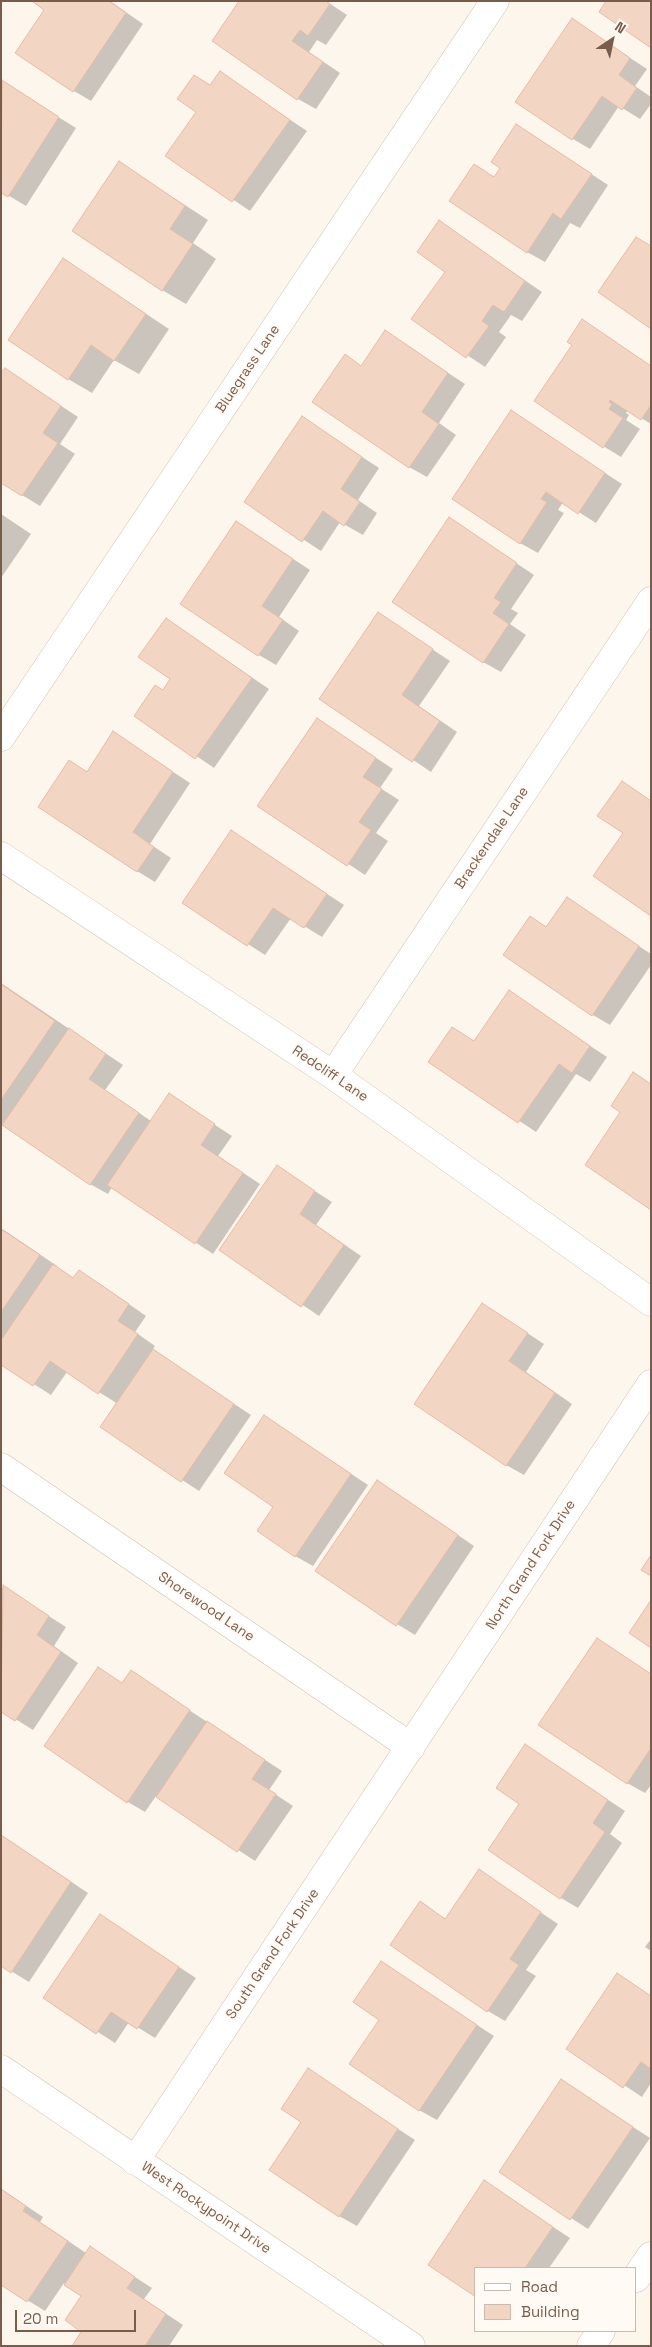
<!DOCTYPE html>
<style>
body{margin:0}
#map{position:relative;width:652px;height:2347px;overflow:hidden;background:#fdf6ec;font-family:"Space Grotesk",sans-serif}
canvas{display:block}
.frame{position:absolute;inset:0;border:2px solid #7a5c4d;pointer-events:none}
.legend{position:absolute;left:474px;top:2267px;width:162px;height:65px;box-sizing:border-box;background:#fffaf3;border:1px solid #cabbb1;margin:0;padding:6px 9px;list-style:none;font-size:15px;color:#7a5c4d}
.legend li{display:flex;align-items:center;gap:10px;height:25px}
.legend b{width:25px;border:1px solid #cabbb1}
.north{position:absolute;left:587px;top:15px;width:50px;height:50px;-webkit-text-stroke:4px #fffaf3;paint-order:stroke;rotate:34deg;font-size:14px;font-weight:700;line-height:20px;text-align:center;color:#7a5c4d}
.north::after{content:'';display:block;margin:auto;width:18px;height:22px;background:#7a5c4d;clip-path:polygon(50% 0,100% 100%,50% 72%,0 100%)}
.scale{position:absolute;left:15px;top:2310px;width:121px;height:22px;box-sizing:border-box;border:2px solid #7a5c4d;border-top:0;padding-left:6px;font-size:15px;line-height:18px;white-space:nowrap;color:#7a5c4d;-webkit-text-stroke:4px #fffaf3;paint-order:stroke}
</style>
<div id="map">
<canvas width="652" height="2347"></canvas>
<div class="frame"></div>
<ul class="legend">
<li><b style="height:6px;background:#fff"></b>Road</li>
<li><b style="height:14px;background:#f3d5c3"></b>Building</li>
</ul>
<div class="north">N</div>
<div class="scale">20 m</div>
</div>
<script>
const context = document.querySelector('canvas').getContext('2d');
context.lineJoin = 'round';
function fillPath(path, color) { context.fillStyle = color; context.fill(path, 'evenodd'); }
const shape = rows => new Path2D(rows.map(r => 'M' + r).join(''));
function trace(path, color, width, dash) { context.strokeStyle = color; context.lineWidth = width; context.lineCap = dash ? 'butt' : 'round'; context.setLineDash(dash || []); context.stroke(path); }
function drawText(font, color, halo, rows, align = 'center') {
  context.font = font + ' "Space Grotesk",sans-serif'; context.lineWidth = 4; context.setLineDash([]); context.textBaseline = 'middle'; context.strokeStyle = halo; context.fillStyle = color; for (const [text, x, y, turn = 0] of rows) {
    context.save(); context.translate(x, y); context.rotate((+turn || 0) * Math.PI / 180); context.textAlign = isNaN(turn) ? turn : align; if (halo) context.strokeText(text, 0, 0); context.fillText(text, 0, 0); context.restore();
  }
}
const shadow = shape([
 [34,1,110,1,143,24,91,101,74,91,46,9],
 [241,1,326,1,347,15,326,45,317,40,309,52,340,73,316,109,298,99],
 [572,20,647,69,635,86,651,97,651,104,640,119,619,106,590,149,573,139],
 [220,73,307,131,250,211,167,155,198,112],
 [2,82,76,128,26,206,1,191],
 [534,136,608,185,580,228,570,223,545,262,527,252,475,165,496,178],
 [120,163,208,220,193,243,216,259,186,304,162,290],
 [439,222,542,292,522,321,511,315,499,332,506,337,485,367,413,319,446,271],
 [63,259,169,329,139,374,114,360,92,393,68,379],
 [582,321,651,366,651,424,628,410,626,413,629,415,626,420,640,429,621,457,603,446,573,345],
 [386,332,465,384,439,423,456,435,427,477,409,467,345,356,362,366],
 [5,369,78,417,60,444,75,454,40,506,22,495],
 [511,412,622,484,596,523,563,502,558,510,564,513,538,553,520,543],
 [303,418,379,468,358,500,377,513,363,535,340,522,321,551,246,502],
 [1,514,31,534,1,578],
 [449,518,534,575,511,609,518,613,510,624,526,635,501,672,483,662],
 [237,522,310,570,279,617,299,631,276,665,259,655],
 [379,614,450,661,419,706,457,732,431,772,321,698],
 [166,619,269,689,214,768,136,715,164,692,172,679],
 [317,719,393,769,380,788,399,800,376,833,388,841,365,875,259,805],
 [114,733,190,783,150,844,171,858,155,882,137,871,69,762,88,772],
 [231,831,344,905,322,937,291,918,265,955,184,903],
 [567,899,651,954,651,965,610,1025,593,1015,530,918,547,927],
 [1,983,123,1065,105,1090,151,1121,169,1095,232,1136,218,1156,260,1184,213,1254,112,1187,108,1194,90,1184,1,1123],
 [509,992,607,1057,590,1082,576,1074,536,1132,430,1061,453,1028,475,1042],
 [277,1167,332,1202,316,1225,361,1256,319,1316,220,1249],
 [1,1228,57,1266,56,1267,74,1278,97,1282,146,1316,135,1332,155,1346,152,1350,251,1415,199,1491,102,1427,118,1404,67,1372,51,1395,1,1363],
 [483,1304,544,1344,526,1372,572,1404,524,1475,506,1465],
 [264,1416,368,1485,313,1566,295,1556],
 [395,1492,474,1546,415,1635,397,1624],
 [3,1587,66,1627,54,1646,78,1663,33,1730,1,1710,1,1589],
 [597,1639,651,1674,651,1785,645,1793,627,1783],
 [131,1672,282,1771,269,1790,293,1806,255,1861,156,1796,145,1812,128,1802,123,1684],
 [526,1746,625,1811,610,1834,622,1843,578,1908,561,1898,521,1803],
 [1,1835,88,1893,29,1982,1,1965],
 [479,1871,558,1924,526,1970,536,1976,505,2021,488,2011,420,1903,446,1919],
 [100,1916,196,1978,155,2038,129,2022,115,2043,45,1998],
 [651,1939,651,1951,645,1947],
 [381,1962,494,2036,437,2120,419,2110],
 [617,1975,651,1996,651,2083,642,2097,568,2048],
 [309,2070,415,2140,357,2226,339,2216,303,2122],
 [562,2081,650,2138,588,2229,500,2172],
 [485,2182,570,2238,549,2268,476,2268,429,2264],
 [1,2189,43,2217,40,2222,86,2253,90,2248,152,2288,144,2299,183,2325,169,2346,73,2346,83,2331,83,2296,64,2283,45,2311,1,2284]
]);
const building = shape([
 [32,1,109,1,126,13,73,92,15,53,44,10,32,1],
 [239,1,326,1,330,4,308,36,300,30,292,41,323,62,297,100,212,41,239,1],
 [606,1,651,1,651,48,599,12,606,1],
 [572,18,630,58,619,75,637,88,622,110,602,96,572,140,515,102,572,18],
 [220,71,290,120,232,202,165,156,196,112,177,99,194,75,210,85,220,71],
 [2,80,59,117,8,197,1,193,2,80],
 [516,124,592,174,561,219,553,213,527,253,449,201,474,164,494,177,500,168,491,162,516,124],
 [119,161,185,206,170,229,193,244,162,291,72,231,119,161],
 [439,220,525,281,504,312,493,305,482,321,489,326,466,358,411,319,445,272,417,252,439,220],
 [636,237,651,246,651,329,598,292,636,237],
 [63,258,146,314,114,361,91,345,68,380,8,340,63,258],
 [582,319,651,366,651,405,641,420,610,400,609,402,612,404,609,409,623,418,603,448,534,401,572,345,567,342,582,319],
 [385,330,448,373,422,412,439,424,409,468,312,402,345,354,361,366,385,330],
 [5,368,61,406,43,433,58,443,22,496,1,483,1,373,5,368],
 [511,410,605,473,578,514,546,492,541,499,547,502,520,544,452,499,511,410],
 [302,416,362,457,341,489,360,502,344,526,323,511,302,542,244,502,302,416],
 [449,517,517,563,494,598,501,602,493,613,509,624,483,663,392,602,449,517],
 [236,521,293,559,262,606,283,620,258,656,180,604,236,521],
 [378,612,433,649,402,695,440,721,412,762,319,699,378,612],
 [166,618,252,678,195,759,134,716,155,685,163,690,170,679,138,657,166,618],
 [317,718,376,758,363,777,382,789,359,822,371,830,347,866,257,806,317,718],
 [113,731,173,772,133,832,154,847,137,872,38,807,69,760,87,772,113,731],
 [622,781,651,801,651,916,593,876,623,833,597,816,622,781],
 [231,830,327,894,304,928,273,908,247,946,182,903,231,830],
 [567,897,639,946,592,1016,503,955,530,916,546,927,567,897],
 [1,984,55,1021,1,1100,1,984],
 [509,990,590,1046,572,1073,559,1064,518,1123,428,1062,452,1027,474,1041,509,990],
 [69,1028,106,1054,89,1079,139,1113,90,1185,2,1125,69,1028],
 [633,1072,651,1084,651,1210,585,1165,620,1112,611,1106,633,1072],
 [169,1093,215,1124,201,1145,243,1173,195,1244,107,1185,169,1093],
 [277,1165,315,1191,300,1214,344,1245,301,1307,219,1250,277,1165],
 [1,1229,40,1255,1,1312,1,1229],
 [53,1264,73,1278,79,1270,129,1304,118,1321,138,1334,98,1394,50,1361,33,1386,1,1365,1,1340,53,1264],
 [482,1303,528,1333,509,1361,555,1393,506,1466,414,1404,482,1303],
 [153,1349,234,1404,181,1482,100,1427,153,1349],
 [264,1415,351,1474,295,1557,257,1531,273,1507,224,1473,264,1415],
 [377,1480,458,1535,396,1626,315,1571,377,1480],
 [651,1555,651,1576,641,1570,651,1555],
 [3,1585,49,1616,37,1635,61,1652,15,1721,1,1712,3,1585],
 [651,1600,651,1648,629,1633,651,1600],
 [597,1638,651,1674,651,1748,627,1784,538,1725,597,1638],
 [98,1667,122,1683,131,1670,190,1710,127,1803,44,1746,98,1667],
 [207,1721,265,1760,252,1779,276,1794,237,1852,156,1797,207,1721],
 [525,1744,608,1800,593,1823,605,1832,560,1899,488,1850,519,1804,496,1788,525,1744],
 [1,1835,71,1882,11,1973,1,1966,1,1835],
 [479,1869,541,1912,510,1959,519,1965,487,2012,390,1945,420,1901,445,1919,479,1869],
 [100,1914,179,1967,137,2029,111,2012,96,2034,43,1998,100,1914],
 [381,1961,477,2025,419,2111,349,2064,379,2020,353,2002,381,1961],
 [617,1973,651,1996,651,2069,641,2062,623,2088,566,2049,617,1973],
 [308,2068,398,2129,339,2217,269,2170,301,2122,281,2109,308,2068],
 [561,2079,633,2127,570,2220,499,2172,561,2079],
 [484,2180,553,2227,525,2268,476,2268,476,2297,428,2265,484,2180],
 [1,2189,26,2206,23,2211,68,2241,27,2302,1,2285,1,2189],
 [90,2246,135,2277,127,2288,166,2314,145,2346,72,2346,81,2332,65,2320,81,2296,64,2285,90,2246]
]);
const minor = shape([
 [1,737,495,1],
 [1,856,333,1075,651,1302],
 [333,1075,651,601],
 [1,1467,411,1747],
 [1,2069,411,2346],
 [135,2161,651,1384],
 [636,2278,651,2256],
 [591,2346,601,2331]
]);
const streetNames = [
 ["Bluegrass Lane",248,369,-56],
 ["Brackendale Lane",492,838,-56],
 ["Redcliff Lane",330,1074,34],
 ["North Grand Fork Drive",531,1565,-57],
 ["Shorewood Lane",206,1607,34],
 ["South Grand Fork Drive",273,1954,-56],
 ["West Rockypoint Drive",206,2208,34]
];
fillPath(shadow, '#0003');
fillPath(building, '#f3d5c3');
trace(building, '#e6bba3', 1);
trace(minor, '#d1beb0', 29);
trace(minor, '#fff', 28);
drawText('14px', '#7a5c4d', '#fffaf3', streetNames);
</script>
